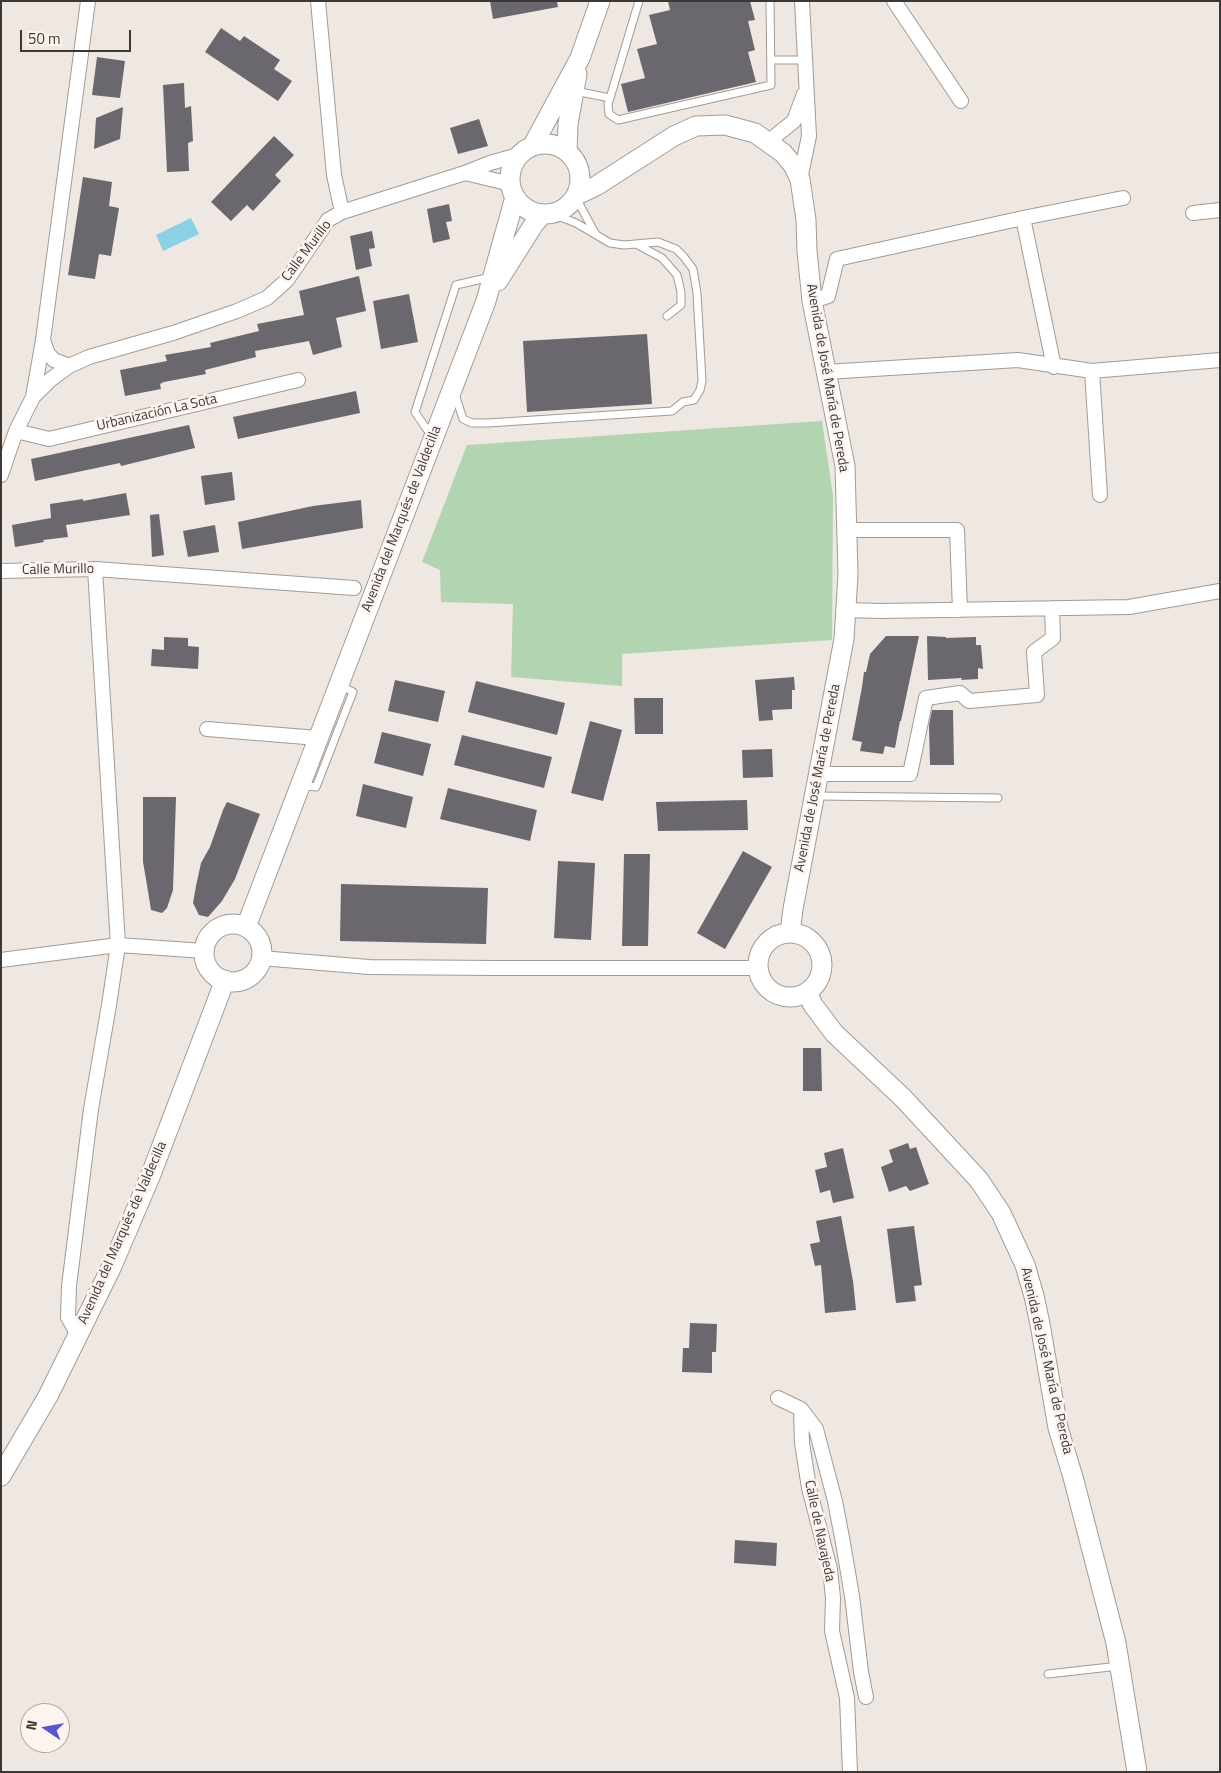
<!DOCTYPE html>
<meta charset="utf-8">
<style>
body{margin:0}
#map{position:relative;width:1221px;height:1773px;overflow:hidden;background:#efe7e1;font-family:"Titillium Web",sans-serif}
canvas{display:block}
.frame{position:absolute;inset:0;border:2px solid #3b3836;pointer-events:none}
.north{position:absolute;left:20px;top:1703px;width:50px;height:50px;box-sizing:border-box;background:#fdf4ef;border:1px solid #afa9a5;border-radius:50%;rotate:282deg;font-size:14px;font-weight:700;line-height:20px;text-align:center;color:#3b3836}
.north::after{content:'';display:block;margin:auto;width:18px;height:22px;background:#5857cf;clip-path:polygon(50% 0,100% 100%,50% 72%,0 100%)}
.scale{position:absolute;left:20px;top:30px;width:111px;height:22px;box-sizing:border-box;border:2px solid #3b3836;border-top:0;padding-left:6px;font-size:15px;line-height:18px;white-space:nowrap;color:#3b3836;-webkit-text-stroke:4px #fdf4ef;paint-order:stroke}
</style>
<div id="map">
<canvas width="1221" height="1773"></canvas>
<div class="frame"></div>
<div class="north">N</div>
<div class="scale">50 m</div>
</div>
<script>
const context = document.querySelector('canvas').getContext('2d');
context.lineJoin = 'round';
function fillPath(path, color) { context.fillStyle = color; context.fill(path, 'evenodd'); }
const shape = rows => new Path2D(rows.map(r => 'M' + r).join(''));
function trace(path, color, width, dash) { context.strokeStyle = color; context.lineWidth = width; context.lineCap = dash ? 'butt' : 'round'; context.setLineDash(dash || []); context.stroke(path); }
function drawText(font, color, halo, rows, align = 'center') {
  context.font = font + ' "Titillium Web",sans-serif'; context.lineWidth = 5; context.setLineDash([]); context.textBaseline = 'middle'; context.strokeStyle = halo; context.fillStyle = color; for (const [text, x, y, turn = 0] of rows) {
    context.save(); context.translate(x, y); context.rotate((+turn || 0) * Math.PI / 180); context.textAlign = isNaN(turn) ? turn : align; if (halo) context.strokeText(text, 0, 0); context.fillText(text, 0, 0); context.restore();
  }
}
const green = shape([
 [822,421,833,496,832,640,622,654,622,686,511,677,513,604,441,602,440,570,422,562,467,445]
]);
const water = shape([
 [191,218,199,234,163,251,156,235]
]);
const building = shape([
 [490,1,557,1,558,7,493,19],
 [668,1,750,1,755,20,748,21,755,50,748,52,756,82,628,112,621,84,645,78,637,49,657,44,649,15,670,10],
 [221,28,240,41,244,36,280,60,274,69,292,81,278,101,205,52],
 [97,57,125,61,120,98,92,95],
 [184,83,185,108,191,106,193,141,188,143,189,171,167,172,163,85],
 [123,107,120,139,94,149,96,118],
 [479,119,488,146,458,154,450,128],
 [274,136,294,155,275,175,281,181,253,211,247,205,231,221,211,202],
 [83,177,112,182,109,206,119,208,111,256,99,254,95,279,68,275],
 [449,204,452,221,446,222,450,239,433,243,427,209],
 [372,231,375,248,369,249,372,266,356,270,350,236],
 [359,276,366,311,336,318,342,347,313,355,309,341,255,351,256,357,205,370,206,374,164,382,160,384,161,389,125,396,120,370,167,361,165,355,211,347,210,343,259,331,257,324,304,315,299,291],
 [409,294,418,342,381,349,373,301],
 [647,334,652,404,527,412,523,341],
 [356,391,360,413,238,439,233,417],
 [189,425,195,448,121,466,120,463,35,481,31,459],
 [232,472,235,500,205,505,201,476],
 [126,493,130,515,66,525,68,537,43,540,44,542,15,547,12,525,51,518,50,504,83,499,83,501],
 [361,500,363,528,242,549,238,522,313,506],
 [159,514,164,555,152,557,150,515],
 [215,525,219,552,188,557,183,531],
 [886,636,919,636,901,721,900,721,895,748,885,746,883,754,860,751,862,742,852,740,862,687,864,672,866,672,870,654],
 [927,636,946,637,946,638,976,637,976,645,981,645,983,669,978,668,978,679,961,680,962,678,928,680],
 [164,637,188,638,188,646,199,647,198,669,151,666,152,649,164,650],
 [794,677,795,690,792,690,792,709,772,710,773,720,759,721,755,680],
 [395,680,445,691,438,722,388,711],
 [476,681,565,703,557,735,468,712],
 [634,698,663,698,663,734,635,734],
 [932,710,953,710,954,765,930,765,929,725],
 [590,721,622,730,603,801,571,793],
 [382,732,431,744,423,776,374,763],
 [462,735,552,757,544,788,454,765],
 [772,749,773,777,743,778,742,750],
 [363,784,413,797,406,828,356,816],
 [448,788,537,810,530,841,440,819],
 [143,797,176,797,173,890,167,908,162,913,151,910,147,885,143,862],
 [747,800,748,830,658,831,656,802],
 [227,802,260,814,235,879,222,901,208,917,199,915,193,903,196,886,201,863,210,847,223,810],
 [743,851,772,867,725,949,697,933],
 [624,854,650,854,648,946,622,946],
 [558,861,595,863,591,940,554,938],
 [341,884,488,888,486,944,340,941],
 [803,1048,821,1048,822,1091,803,1091],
 [908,1143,910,1149,916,1147,929,1184,910,1191,906,1186,889,1192,881,1167,893,1162,889,1150],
 [843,1148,854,1198,833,1203,830,1190,820,1193,815,1170,827,1167,824,1153],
 [841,1216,853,1281,856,1310,825,1313,821,1265,815,1266,810,1244,820,1242,816,1221],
 [914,1226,922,1285,914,1286,916,1301,896,1303,887,1229],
 [690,1323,717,1324,716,1352,712,1352,712,1373,682,1372,683,1348,689,1348],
 [735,1540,777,1543,776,1566,734,1563]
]);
const lane = shape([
 [771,60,805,60],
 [575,91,610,98,639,1],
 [610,98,608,104,609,114,618,120,771,85,770,1],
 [576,198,595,233],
 [636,244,662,258,677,275,681,292,681,305,667,316],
 [455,394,463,419,472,423,488,423,672,411,683,402,694,400,700,390,702,381,697,293,693,269,684,257,676,249,658,242,624,245,610,243,576,223,553,214],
 [432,437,415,412,456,285,491,277],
 [301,785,316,787,353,692,340,685],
 [816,796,998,798],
 [1048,1674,1119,1666]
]);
const street = shape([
 [318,1,334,175,342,212],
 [894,1,961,101],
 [768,142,794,121,804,94],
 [465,173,511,184],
 [800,179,809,136,802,1],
 [1193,213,1220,210],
 [1023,218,1123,198],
 [812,301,828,296,837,259,1023,218,1054,367],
 [43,340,48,354,54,360,69,366],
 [1092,371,1100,495],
 [826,372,1018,360,1092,371,1220,360],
 [33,397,43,340,88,1],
 [16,431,49,439,298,380],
 [1,475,16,431,33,397,50,380,69,366,89,357,173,333,237,311,267,298,287,280,328,220,342,212,465,173,490,163,518,155],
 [848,530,957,530,960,610],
 [1,571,95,569,354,588],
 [846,610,881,611,1129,607,1220,591],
 [207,729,318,738],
 [818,774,910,774,926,698,960,693,969,701,1037,695,1034,652,1053,638,1052,608],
 [261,958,369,967,494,968,758,968],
 [1,960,118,945,204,951],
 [78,1335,68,1317,69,1286,91,1109,109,1005,118,945,95,569],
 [778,1398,801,1409,816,1429,835,1501,843,1543,852,1596,861,1672,866,1697],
 [801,1409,802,1443,809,1488,830,1569,833,1598,832,1631,847,1698,850,1772]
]);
const secondary = shape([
 '510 179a35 35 0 1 1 70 0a35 35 0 1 1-70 0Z',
 [533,145,580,58,600,1],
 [567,152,568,124,577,74],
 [577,195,596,186,674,136,696,126,725,125,755,133,783,153,793,165,800,179,806,220,807,251,812,301,845,466,848,575,844,639,793,909,790,933],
 [498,281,534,224,542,215],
 '204 953a29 29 0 1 1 58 0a29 29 0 1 1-58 0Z',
 [246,927,486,301,515,197],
 '758 965a32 32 0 1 1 64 0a32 32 0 1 1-64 0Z',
 [807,992,813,1005,834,1033,903,1098,979,1180,1001,1213,1025,1265,1034,1296,1040,1324,1058,1428,1073,1477,1116,1643,1137,1772],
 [1,1476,48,1396,112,1266,150,1177,225,980]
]);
const streetNames = [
 ["Calle Murillo",307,251,-53],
 ["Avenida de José María de Pereda",827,378,80],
 ["Urbanización La Sota",157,413,-13],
 ["Avenida del Marqués de Valdecilla",402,519,-69],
 ["Calle Murillo",58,570,-1],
 ["Avenida de José María de Pereda",818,778,-79],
 ["Avenida del Marqués de Valdecilla",123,1233,-66],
 ["Avenida de José María de Pereda",1046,1361,77],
 ["Calle de Navajeda",819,1531,78]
];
fillPath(green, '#b1d4b1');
fillPath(water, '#8bd0e5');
fillPath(building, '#6a676e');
trace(lane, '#a29b95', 9);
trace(street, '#a29b95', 16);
trace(secondary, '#a29b95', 21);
trace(lane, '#fff', 7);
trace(street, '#fff', 14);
trace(secondary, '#fff', 19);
drawText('14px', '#3b3836', '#fdf4ef', streetNames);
</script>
